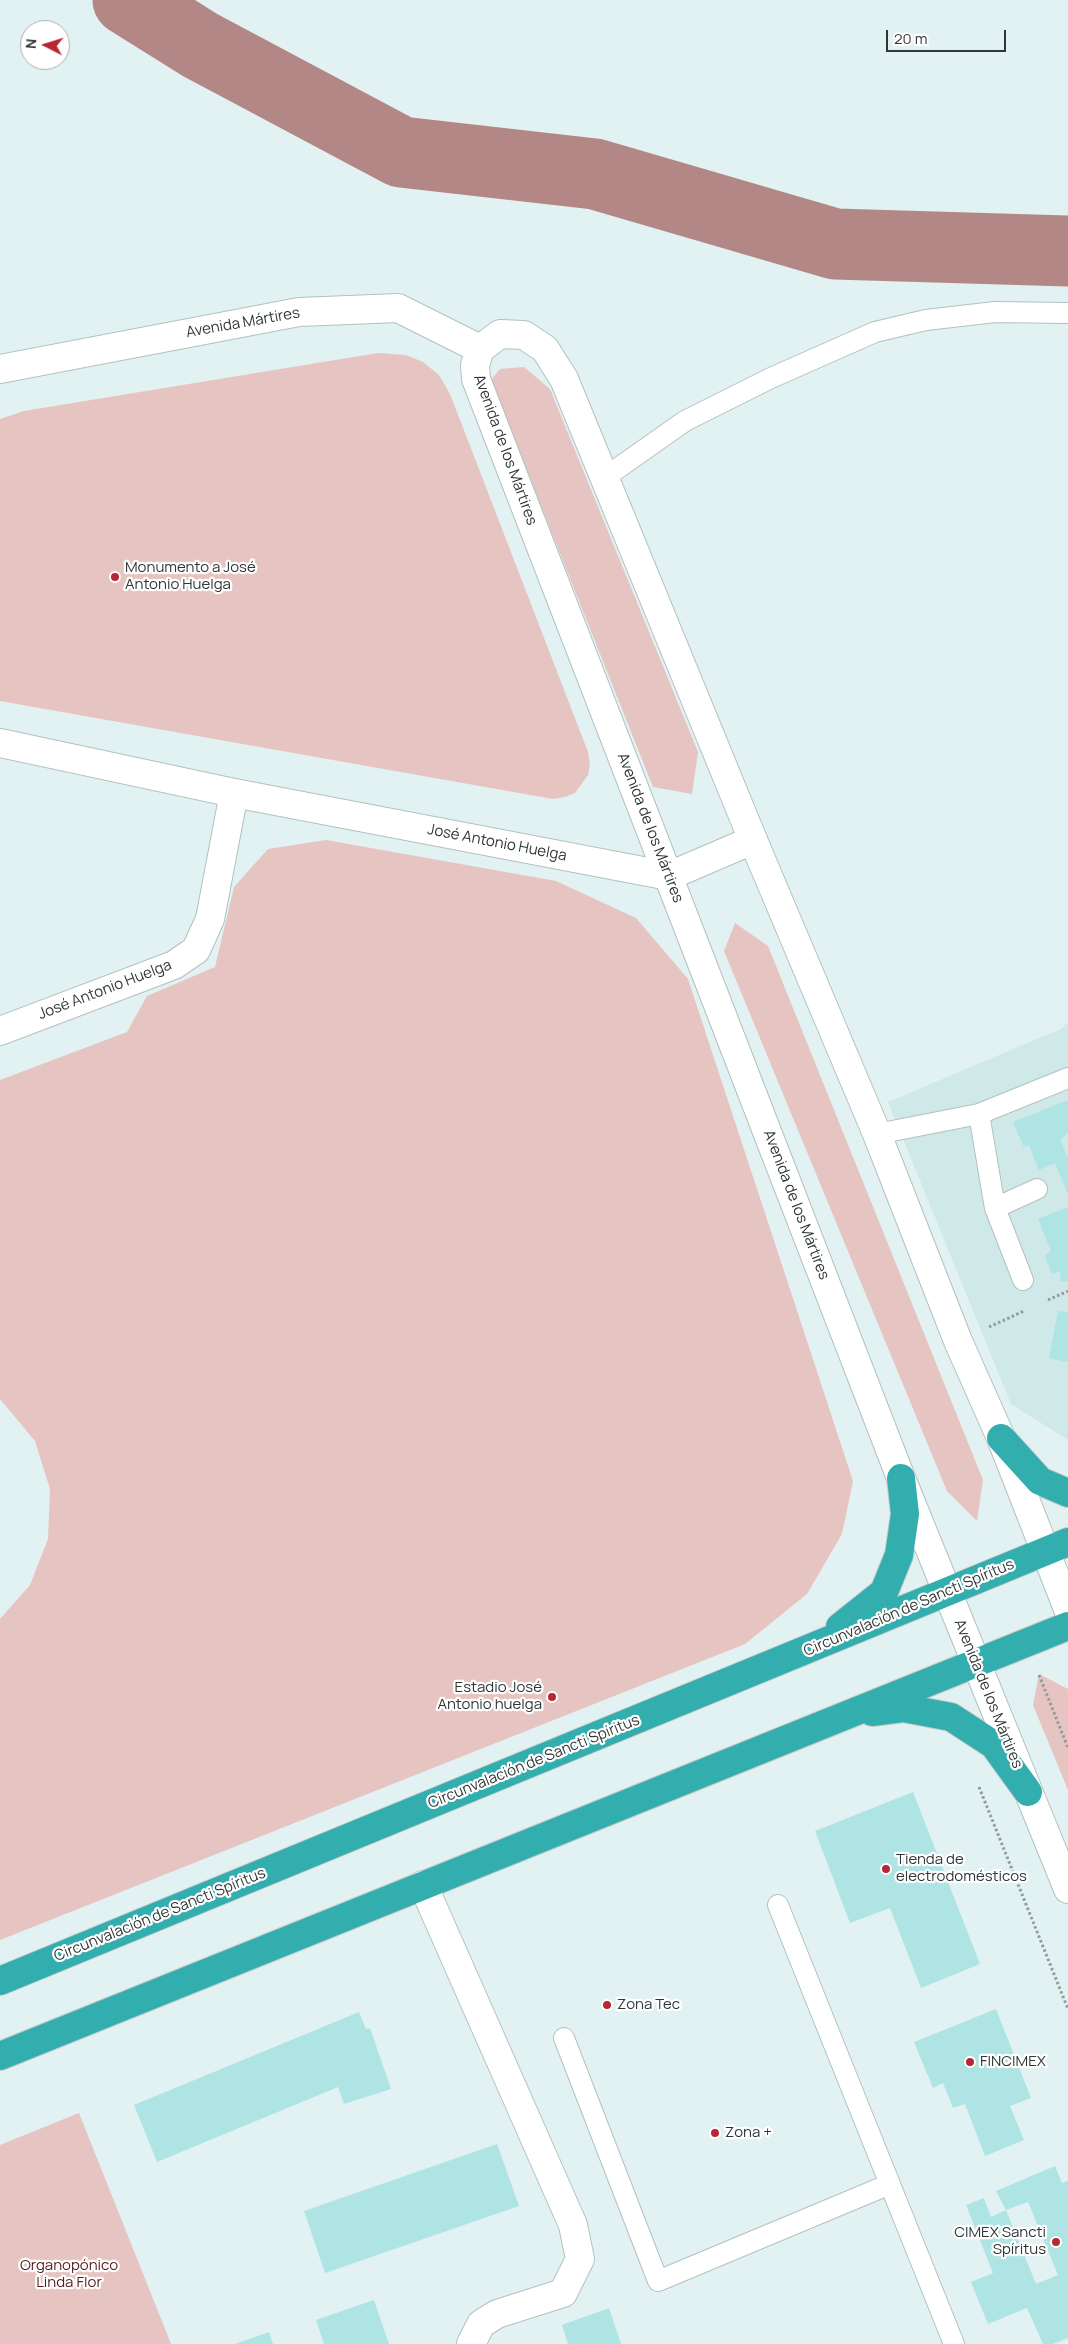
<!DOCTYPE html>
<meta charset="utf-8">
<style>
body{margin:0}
#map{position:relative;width:1068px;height:2344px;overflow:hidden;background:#e2f1f1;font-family:Manrope,sans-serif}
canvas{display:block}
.north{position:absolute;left:20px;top:20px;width:50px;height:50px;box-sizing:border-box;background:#fff;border:1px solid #acafaf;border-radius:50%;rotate:275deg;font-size:14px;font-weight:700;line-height:20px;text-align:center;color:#303636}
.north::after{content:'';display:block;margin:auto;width:18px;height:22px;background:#b72635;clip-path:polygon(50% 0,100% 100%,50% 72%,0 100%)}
.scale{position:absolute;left:886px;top:30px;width:120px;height:22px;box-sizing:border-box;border:2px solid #303636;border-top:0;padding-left:6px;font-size:15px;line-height:18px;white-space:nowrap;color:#303636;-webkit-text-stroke:4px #fff;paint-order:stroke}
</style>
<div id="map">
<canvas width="1068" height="2344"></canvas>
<div class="north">N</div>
<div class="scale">20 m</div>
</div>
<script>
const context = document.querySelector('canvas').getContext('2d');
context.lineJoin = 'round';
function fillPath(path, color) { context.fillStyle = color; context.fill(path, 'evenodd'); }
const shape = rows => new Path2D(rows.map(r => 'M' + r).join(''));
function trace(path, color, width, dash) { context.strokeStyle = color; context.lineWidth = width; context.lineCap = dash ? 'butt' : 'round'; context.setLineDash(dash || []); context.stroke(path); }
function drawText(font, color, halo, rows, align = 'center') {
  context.font = font + ' Manrope,sans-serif'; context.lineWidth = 4.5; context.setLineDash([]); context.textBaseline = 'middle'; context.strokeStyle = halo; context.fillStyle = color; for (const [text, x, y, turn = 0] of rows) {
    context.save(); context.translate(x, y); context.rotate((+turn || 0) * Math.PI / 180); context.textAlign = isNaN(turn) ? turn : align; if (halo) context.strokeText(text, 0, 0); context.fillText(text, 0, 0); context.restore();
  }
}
const built = shape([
 [1068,1022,1068,1440,1011,1404,888,1102,1061,1029]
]);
const green = shape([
 [378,353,406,355,423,362,439,375,450,394,588,752,590,764,588,775,575,793,565,797,553,799,0,701,0,419,24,411],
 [524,367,550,389,698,752,692,794,653,787,491,380,500,369],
 [326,840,556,881,636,918,688,979,853,1481,842,1534,807,1594,745,1644,0,1940,0,1619,30,1585,48,1539,50,1489,35,1441,0,1399,0,1080,127,1032,147,996,215,967,234,887,268,849],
 [735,923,768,946,983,1480,977,1521,947,1491,724,951],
 [1039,1674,1068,1689,1068,1790,1033,1705],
 [79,2113,171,2344,0,2344,0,2145]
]);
const river = shape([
 [128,0,200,45,401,152,595,174,835,244,1068,251]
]);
const building = shape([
 [1068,1100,1068,1133,1060,1140,1068,1158,1068,1194,1055,1163,1039,1170,1029,1145,1024,1147,1013,1122],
 [1068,1207,1068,1282,1060,1281,1061,1271,1052,1274,1045,1256,1051,1251,1038,1219],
 [1058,1311,1068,1312,1068,1362,1049,1358],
 [913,1792,980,1964,921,1988,890,1908,850,1923,815,1831],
 [996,2009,1031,2098,1010,2106,1024,2140,985,2156,965,2104,953,2108,943,2083,933,2088,914,2042],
 [359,2012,366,2029,370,2028,391,2089,344,2104,338,2087,157,2162,134,2105],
 [497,2144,519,2206,325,2273,304,2211],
 [1055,2166,1062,2183,1068,2181,1068,2338,1053,2344,1043,2344,1027,2308,988,2324,971,2282,993,2273,966,2205,984,2198,991,2217,1006,2210,1036,2284,1058,2275,1028,2202,1006,2210,996,2191],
 [374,2300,389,2344,324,2344,316,2320],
 [609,2308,621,2344,568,2344,562,2325],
 [269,2332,273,2344,235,2344]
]);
const path = shape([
 [1048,1300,1068,1291],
 [989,1327,1024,1311],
 [1039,1675,1068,1748],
 [979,1787,1068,2009]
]);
const lane = shape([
 [604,478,685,421,771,378,875,332,926,320,995,312,1068,313],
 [979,1114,995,1208,1023,1280],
 [877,1134,979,1114,1068,1078],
 [995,1208,1037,1189],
 [778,1905,954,2344],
 [564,2038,658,2281,890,2184]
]);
const street = shape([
 [0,369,299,312,398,308,480,349],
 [0,743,234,793,669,876,753,840],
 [0,1031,174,965,196,950,210,919,234,793],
 [423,1885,573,2225,580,2259,563,2293,497,2314,481,2324,471,2344]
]);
const secondary = shape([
 [1068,1609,1001,1438,958,1341,877,1134,753,840,564,379,545,349,524,335,500,334,480,349,475,365,476,379,901,1478,1068,1889]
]);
const highway = shape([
 [1001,1438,1040,1481,1068,1493],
 [840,1627,884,1592,899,1555,905,1514,901,1478],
 [872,1712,903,1708,951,1717,994,1745,1028,1792],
 [0,1981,1068,1542],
 [0,2056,1068,1626]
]);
const markers = [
 [115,577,5,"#b72635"],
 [552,1697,5,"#b72635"],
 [886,1869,5,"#b72635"],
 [607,2005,5,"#b72635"],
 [970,2062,5,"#b72635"],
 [715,2133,5,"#b72635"],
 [1056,2242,5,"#b72635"]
];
const streetNames = [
 ["Avenida Mártires",243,323,-10],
 ["Avenida de los Mártires",505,450,70],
 ["Avenida de los Mártires",650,828,69],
 ["José Antonio Huelga",497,843,11],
 ["José Antonio Huelga",105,990,-21],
 ["Avenida de los Mártires",796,1205,69],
 ["Circunvalación de Sancti Spíritus",909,1608,-23],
 ["Avenida de los Mártires",988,1694,68],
 ["Circunvalación de Sancti Spíritus",534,1762,-22],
 ["Circunvalación de Sancti Spíritus",160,1915,-22]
];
const poiNames = [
 ["Monumento a José",125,568],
 ["Antonio Huelga",125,585],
 ["Estadio José",542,1688,"right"],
 ["Antonio huelga",542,1705,"right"],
 ["Tienda de",896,1860],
 ["electrodomésticos",896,1877],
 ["Zona Tec",617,2005],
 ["FINCIMEX",980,2062],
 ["Zona +",725,2133],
 ["CIMEX Sancti",1046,2233,"right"],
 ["Spíritus",1046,2250,"right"]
];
const parkNames = [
 ["Organopónico",69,2266],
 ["Linda Flor",69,2283]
];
fillPath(built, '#cfe8e8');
fillPath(green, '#e6c4c2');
trace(river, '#b38785', 71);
fillPath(building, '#afe4e4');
trace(lane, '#b2c1c1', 22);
trace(street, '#b2c1c1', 30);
trace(secondary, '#b2c1c1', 30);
trace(highway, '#c9cbcb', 30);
trace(path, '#919c9c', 3, [2.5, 2.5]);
trace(lane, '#fff', 20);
trace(street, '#fff', 28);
trace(secondary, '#fff', 28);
trace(highway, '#32aeaf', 28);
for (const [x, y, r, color] of markers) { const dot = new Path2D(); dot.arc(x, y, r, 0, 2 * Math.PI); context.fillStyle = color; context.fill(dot); trace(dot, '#fff', 2); }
drawText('15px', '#303636', '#fff', streetNames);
drawText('15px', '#303636', '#fff', poiNames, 'left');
drawText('15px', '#551c1e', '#fff', parkNames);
</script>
